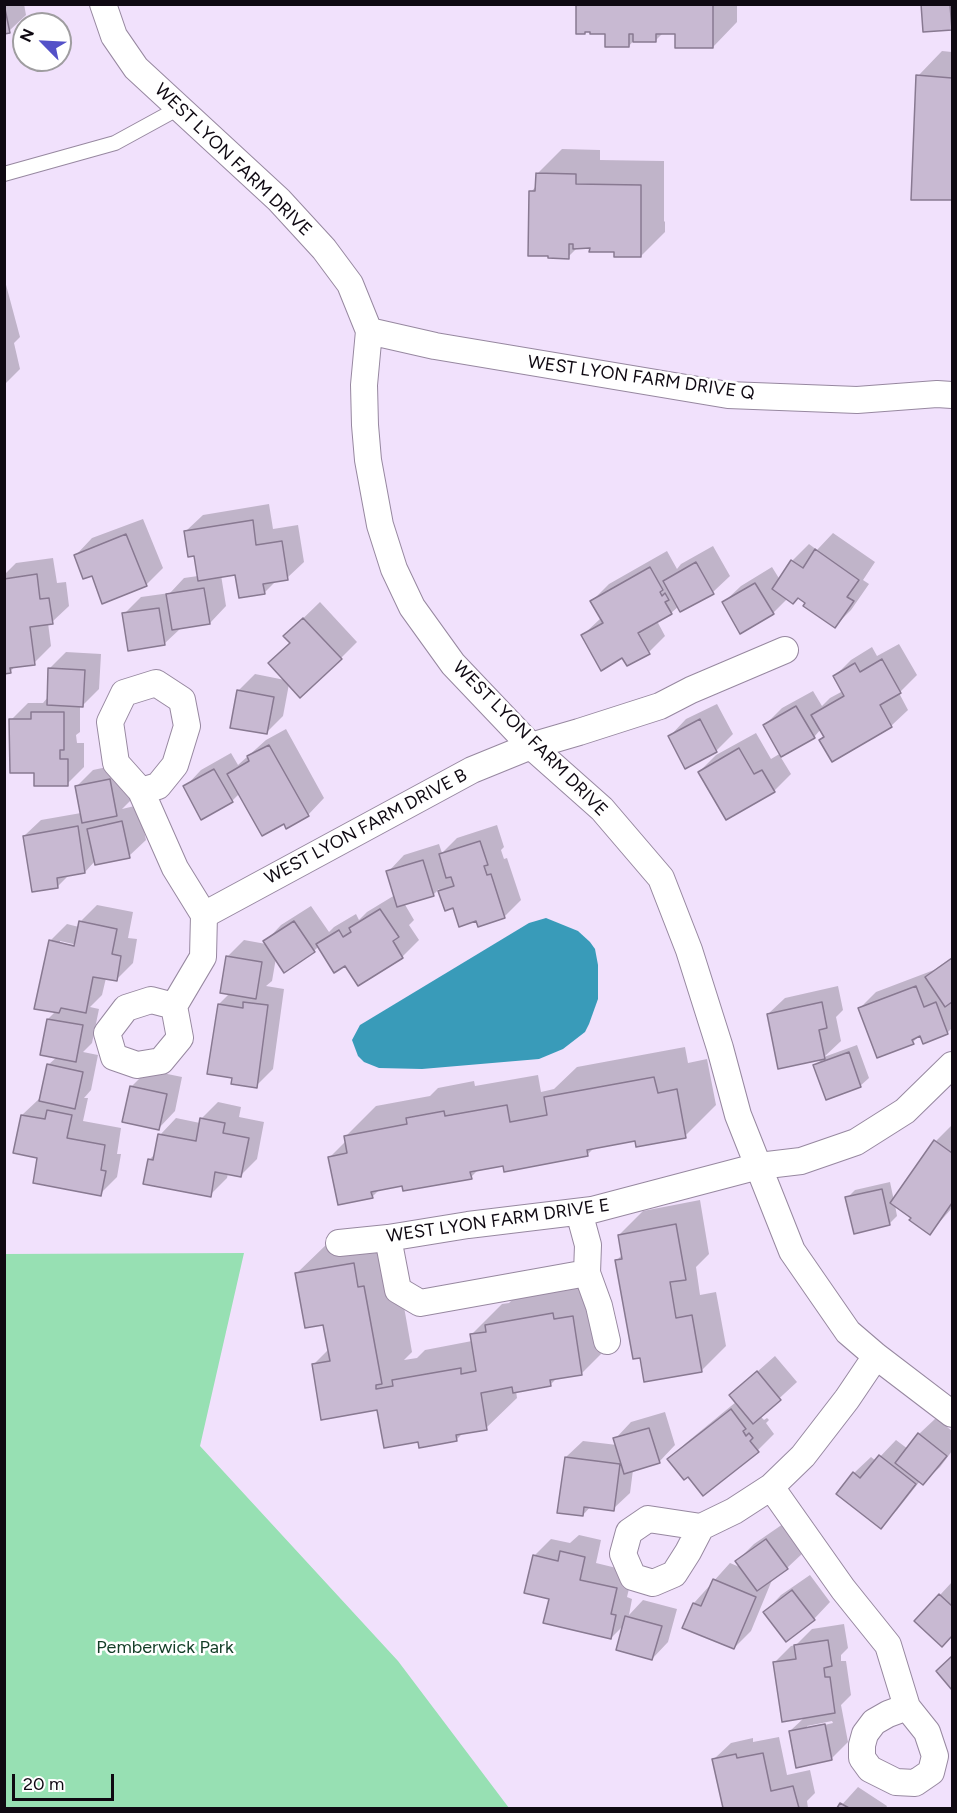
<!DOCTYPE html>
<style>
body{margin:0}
#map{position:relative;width:957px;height:1813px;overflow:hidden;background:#f1e1fc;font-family:Figtree,sans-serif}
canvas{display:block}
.frame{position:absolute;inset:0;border:6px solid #0f0912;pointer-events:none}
.north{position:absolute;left:12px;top:12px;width:60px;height:60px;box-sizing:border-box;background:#fff;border:2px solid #9f9da0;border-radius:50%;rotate:294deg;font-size:16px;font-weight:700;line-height:24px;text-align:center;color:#0f0912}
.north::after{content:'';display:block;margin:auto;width:21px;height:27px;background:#5451c8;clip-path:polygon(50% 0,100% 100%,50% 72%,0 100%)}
.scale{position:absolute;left:12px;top:1774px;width:102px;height:27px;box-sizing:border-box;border:3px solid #0f0912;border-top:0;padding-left:8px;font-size:18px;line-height:21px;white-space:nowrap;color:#0f0912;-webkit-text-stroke:4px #fff;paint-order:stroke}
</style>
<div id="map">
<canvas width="957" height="1813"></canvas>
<div class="frame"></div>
<div class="north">N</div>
<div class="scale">20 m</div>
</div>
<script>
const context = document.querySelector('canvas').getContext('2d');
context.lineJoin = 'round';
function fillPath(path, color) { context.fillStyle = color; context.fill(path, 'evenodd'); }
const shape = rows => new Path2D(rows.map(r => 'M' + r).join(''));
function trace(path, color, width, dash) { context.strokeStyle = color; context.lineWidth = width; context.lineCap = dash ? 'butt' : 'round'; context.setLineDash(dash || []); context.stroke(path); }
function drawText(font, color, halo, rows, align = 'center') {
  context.font = font + ' Figtree,sans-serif'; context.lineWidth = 5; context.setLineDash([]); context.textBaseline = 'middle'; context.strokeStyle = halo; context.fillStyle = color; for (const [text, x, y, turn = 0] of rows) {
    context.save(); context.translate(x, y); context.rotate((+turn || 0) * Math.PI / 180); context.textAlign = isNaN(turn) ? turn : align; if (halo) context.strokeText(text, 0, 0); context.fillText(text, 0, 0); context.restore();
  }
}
const green = shape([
 [244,1253,200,1446,398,1661,509,1808,5,1808,5,1254]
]);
const water = shape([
 [546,918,578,931,590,942,595,949,598,965,598,999,589,1024,585,1032,563,1049,539,1059,422,1069,379,1068,364,1062,358,1056,352,1040,360,1025,529,923]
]);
const shadow = shape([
 [4,4,24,4,26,15,9,31,4,33],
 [577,4,737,4,737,22,713,47,676,32,664,32,656,40,634,40,629,46,606,33],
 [922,4,952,4,952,27,951,28],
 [942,51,952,52,952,198,913,199,918,76],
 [562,149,600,150,600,160,664,161,664,222,665,221,665,232,641,256,591,246,578,247,568,257,531,192,537,185,538,173],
 [5,281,20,337,14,343,20,369,4,385],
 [269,504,273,529,298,525,304,562,287,578,277,580,264,593,236,573,221,575,226,606,210,623,181,628,164,644,124,614,141,597,170,593,184,578,198,576,195,554,186,531,203,515],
 [143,519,163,568,146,585,93,574,76,555,92,538],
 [833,533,875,562,863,580,869,584,851,610,835,626,799,597,788,598,773,613,724,602,741,586,772,567,780,580,792,561,809,544,817,550],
 [713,546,730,576,713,592,681,610,679,606,671,613,657,621,665,636,649,652,623,656,583,635,601,618,592,601,609,584,667,551,677,569,681,564],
 [53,558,57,583,66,582,69,606,52,622,48,623,51,646,34,663,16,665,10,672,4,672,4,575,16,563],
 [320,602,357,642,341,658,289,684,283,716,266,733,238,691,255,674,285,680,291,642,285,636],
 [899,644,917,675,899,693,908,710,891,726,825,736,821,729,814,737,780,756,791,774,774,791,699,772,716,755,756,733,771,759,781,753,765,725,782,708,813,691,822,706,830,698,843,691,835,676,851,660,872,647,877,656],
 [66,652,101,654,99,689,83,705,80,705,80,732,76,735,77,743,84,743,84,767,67,784,35,771,11,720,28,703,43,703,48,697,50,668],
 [717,704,733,734,716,751,670,736,686,719],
 [286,729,324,798,308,815,285,822,240,793,232,801,185,787,201,770,231,753,238,765,266,740],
 [126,763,133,798,122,809,139,805,146,840,129,856,95,861,85,872,70,874,58,886,24,836,41,820,81,813,77,786,93,770],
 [497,825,504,847,501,850,504,859,507,858,521,900,504,917,477,919,453,906,446,909,439,889,433,895,404,903,414,920,409,925,419,940,402,957,346,964,319,946,314,951,276,958,272,981,266,986,284,989,273,1069,256,1086,233,1077,219,1004,230,993,228,956,244,940,266,944,265,942,281,925,311,906,329,932,334,927,356,914,359,920,367,912,395,895,388,872,404,855,439,844,442,853,457,838],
 [97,905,133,912,128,938,137,939,133,963,116,980,106,978,102,995,90,1007,99,1009,92,1043,83,1052,98,1055,91,1090,84,1098,88,1098,83,1121,121,1128,117,1154,121,1154,117,1177,100,1194,39,1157,22,1115,39,1099,41,1099,48,1065,57,1057,48,1019,56,1011,50,941,67,924,79,927,80,922],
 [60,941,82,946,81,949,60,944],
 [952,957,952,1028,947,1033,921,1034,913,1042,860,1008,876,992,934,970],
 [838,986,843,1010,836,1017,841,1041,824,1057,857,1045,869,1078,860,1086,815,1066,823,1058,768,1014,785,998],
 [685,1047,688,1063,707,1059,716,1105,685,1136,636,1139,595,1147,587,1155,504,1164,479,1169,471,1177,403,1184,380,1189,372,1197,330,1157,346,1141,345,1137,376,1106,430,1096,438,1088,474,1081,475,1086,538,1075,541,1092,554,1089,577,1067],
 [148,1070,182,1077,175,1111,159,1128,131,1087],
 [218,1102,241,1107,239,1117,264,1122,257,1159,241,1175,228,1173,227,1178,210,1195,150,1159,156,1153,160,1135,176,1118,200,1123,201,1119],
 [952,1125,952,1208,930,1233,913,1217,895,1205,897,1216,889,1224,847,1198,855,1190,890,1182,894,1201,936,1141],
 [700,1200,709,1254,696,1267,700,1295,716,1292,726,1346,702,1370,641,1356,617,1260,623,1254,619,1235,643,1211],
 [384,1233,395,1256,412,1352,404,1360,417,1358,425,1350,472,1341,471,1335,502,1304,509,1303,517,1295,583,1283,613,1342,582,1373,558,1377,550,1385,516,1391,517,1398,486,1428,464,1432,456,1440,419,1440,379,1408,313,1365,329,1349,325,1323,297,1273,328,1243],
 [775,1356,797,1382,760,1416,764,1420,767,1418,769,1420,766,1423,774,1434,758,1450,688,1475,669,1459,686,1443,736,1402,731,1395],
 [665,1412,675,1445,659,1462,633,1470,630,1493,613,1509,591,1506,583,1515,566,1457,583,1441,617,1445,615,1439,631,1422],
 [936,1418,952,1431,952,1451,940,1467,923,1483,920,1481,897,1510,880,1527,854,1473,871,1457,876,1461,896,1440,908,1449,919,1434],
 [783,1524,804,1552,787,1568,771,1580,772,1580,751,1631,734,1648,694,1603,730,1563,742,1568,737,1561,754,1544],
 [579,1535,601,1540,596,1563,633,1572,627,1597,632,1599,629,1615,643,1600,677,1609,668,1642,652,1659,625,1624,611,1638,551,1598,535,1555,551,1539,570,1543],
 [810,1575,830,1602,814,1619,765,1612,781,1595],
 [952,1582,952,1634,942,1645,916,1621],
 [844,1624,848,1648,841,1655,841,1661,846,1661,851,1695,841,1705,848,1742,831,1759,790,1731,805,1717,774,1663,791,1646,796,1645,812,1629],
 [832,1721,833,1723,807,1729,807,1726],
 [779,1737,787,1775,810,1770,815,1793,807,1801,808,1808,724,1808,714,1759,731,1743,753,1738,753,1742],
 [858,1787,887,1806,886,1808,839,1808]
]);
const building = shape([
 [4,4,10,33,4,34,4,4],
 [576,4,713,4,713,48,675,48,675,34,656,34,656,42,633,42,633,34,629,34,629,47,605,47,605,34,590,34,590,32,585,32,585,34,576,34,576,4],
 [921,4,950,4,952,30,923,32,921,4],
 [916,75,952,78,952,200,911,200,916,75],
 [536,173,576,174,576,184,641,185,641,257,614,257,614,252,589,252,590,248,573,249,573,244,569,244,569,259,548,258,548,256,528,256,529,191,535,191,536,173],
 [253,520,256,545,282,541,288,580,263,584,265,594,239,598,235,575,198,581,194,556,188,557,184,531,253,520],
 [126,534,147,586,102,604,92,576,83,579,74,555,126,534],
 [815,549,859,580,847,597,854,601,835,628,803,606,805,603,798,598,793,604,772,589,791,560,803,568,815,549],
 [696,562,714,594,680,612,663,581,696,562],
 [650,567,663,590,660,592,662,596,665,593,669,600,665,602,672,614,638,633,650,654,627,666,622,658,601,671,581,635,603,623,590,601,650,567],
 [37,574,40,599,49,598,53,624,30,627,35,665,10,668,11,673,4,674,4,579,37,574],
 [755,583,774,614,740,634,722,602,755,583],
 [204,588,210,624,172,630,166,594,204,588],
 [159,608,165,645,128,651,122,613,159,608],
 [303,618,342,659,300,698,268,663,290,643,283,636,303,618],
 [882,659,901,693,880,705,892,727,832,762,819,740,824,737,811,715,844,696,833,676,855,663,860,672,882,659],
 [48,668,85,670,83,707,47,705,48,668],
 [237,690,274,697,267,734,230,728,237,690],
 [796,706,815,738,781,757,763,725,796,706],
 [31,712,64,712,64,750,60,750,60,759,68,759,68,786,34,786,34,773,10,773,9,719,31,719,31,712],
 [700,719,717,752,685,769,668,736,700,719],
 [269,745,309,816,286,829,284,824,262,836,227,774,249,761,247,756,269,745],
 [739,748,754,774,762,770,775,792,726,820,698,772,739,748],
 [214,769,233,802,201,820,183,786,214,769],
 [110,779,117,816,82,823,75,786,110,779],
 [122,821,130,858,95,865,87,829,122,821],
 [78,826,85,873,57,878,58,888,32,892,23,836,78,826],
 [480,841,488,865,484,866,487,875,491,874,505,918,478,927,476,921,459,927,453,908,445,911,438,891,454,886,451,877,446,878,439,854,480,841],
 [423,860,434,896,397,907,386,871,423,860],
 [380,909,399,937,393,941,403,958,358,986,345,966,334,973,316,944,339,930,343,937,351,932,349,928,380,909],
 [79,921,117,929,112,954,121,956,117,981,93,977,86,1013,61,1008,59,1013,34,1009,49,940,74,946,79,921],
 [294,921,315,952,284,973,263,941,294,921],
 [226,956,262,962,256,999,220,993,226,956],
 [952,958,952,1002,945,1007,925,977,952,958],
 [916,986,924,1007,936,1002,948,1034,923,1044,920,1036,912,1040,914,1044,877,1058,858,1008,916,986],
 [243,1002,268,1005,257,1088,231,1084,232,1078,207,1074,218,1004,243,1008,243,1002],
 [822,1002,827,1028,819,1030,825,1059,778,1069,767,1014,822,1002],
 [47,1019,83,1025,76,1062,40,1055,47,1019],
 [849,1052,861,1087,826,1100,813,1065,849,1052],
 [47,1064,83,1072,75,1109,39,1101,47,1064],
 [654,1077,658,1093,677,1089,686,1138,636,1147,635,1141,587,1150,588,1156,504,1172,503,1166,470,1172,472,1179,403,1191,402,1186,371,1192,373,1198,338,1205,328,1157,347,1153,344,1136,407,1124,406,1118,444,1111,445,1116,507,1105,510,1122,547,1115,544,1097,654,1077],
 [130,1086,167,1094,159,1130,122,1122,130,1086],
 [47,1110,72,1115,67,1138,105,1145,101,1170,106,1171,101,1196,33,1183,37,1158,13,1153,21,1115,45,1119,47,1110],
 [200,1118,225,1123,223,1133,249,1138,241,1177,215,1172,211,1197,143,1184,148,1159,153,1160,158,1134,196,1141,200,1118],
 [934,1140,952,1153,952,1203,930,1235,909,1220,911,1218,890,1203,934,1140],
 [882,1189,890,1225,854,1234,845,1197,882,1189],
 [676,1224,686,1280,670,1282,676,1318,692,1315,702,1372,644,1382,640,1358,633,1359,615,1260,622,1259,618,1235,676,1224],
 [354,1263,358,1287,364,1286,382,1384,376,1385,376,1389,393,1386,392,1380,461,1368,461,1374,476,1371,470,1334,486,1332,485,1325,553,1313,554,1319,573,1316,582,1375,550,1380,551,1386,513,1393,512,1387,481,1393,487,1430,456,1435,457,1441,419,1448,418,1442,384,1448,377,1410,321,1420,312,1364,330,1361,323,1325,305,1328,295,1273,354,1263],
 [757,1371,781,1400,753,1424,729,1395,757,1371],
 [731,1409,746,1429,743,1431,746,1436,749,1433,753,1438,750,1441,759,1452,703,1496,688,1477,684,1480,667,1459,731,1409],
 [649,1428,660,1463,624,1474,613,1438,649,1428],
 [918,1433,947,1456,923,1485,895,1463,918,1433],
 [879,1455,916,1484,881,1529,836,1494,853,1472,860,1478,879,1455],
 [565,1457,620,1464,614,1511,584,1507,583,1516,557,1513,565,1457],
 [766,1539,788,1569,757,1591,735,1561,766,1539],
 [560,1551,585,1557,580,1580,617,1588,611,1614,616,1615,611,1639,543,1623,549,1599,524,1593,533,1555,558,1561,560,1551],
 [713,1579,756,1597,734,1649,682,1628,693,1603,701,1606,713,1579],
 [792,1590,815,1620,786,1642,763,1612,792,1590],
 [939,1594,952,1606,952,1636,942,1647,914,1621,939,1594],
 [625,1616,662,1626,652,1660,616,1650,625,1616],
 [828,1640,832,1666,824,1668,825,1677,830,1677,835,1713,782,1722,773,1662,796,1659,794,1645,828,1640],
 [952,1656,952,1690,936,1671,952,1656],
 [825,1724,832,1760,796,1768,789,1731,825,1724],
 [763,1753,771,1791,793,1786,799,1808,723,1808,712,1759,736,1754,737,1758,763,1753],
 [840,1803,849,1808,837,1808,840,1803]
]);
const service = shape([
 [4,174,115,143,179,108]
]);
const minor = shape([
 [103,4,114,36,136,68,279,200,324,249,350,284,369,331,364,385,365,425,368,460,380,525,394,569,412,607,453,664,531,746,602,809,661,878,689,950,720,1048,738,1115,792,1251,848,1332,876,1356,952,1414],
 [369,331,435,346,728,395,857,400,937,394,952,395],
 [141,791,158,786,175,765,187,726,182,700,156,683,124,693,110,722,116,763,141,791,175,868,204,915,203,957,174,1006,180,1038,161,1061,137,1065,114,1057,107,1033,126,1008,151,1000,174,1006],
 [204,915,472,770,531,746,579,732,660,706,691,690,785,650],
 [388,1238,398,1290,420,1303,587,1273,588,1245,579,1212],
 [339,1243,388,1238,468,1225,592,1210,759,1166,801,1161,856,1142,905,1111,952,1065],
 [587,1273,599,1306,607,1341],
 [771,1487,803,1456,847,1399,876,1356],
 [701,1527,688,1552,674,1574,653,1583,633,1577,623,1554,629,1532,648,1519,701,1527,734,1511,771,1487,843,1589,888,1645,907,1707,927,1732,935,1756,931,1772,915,1783,896,1782,870,1769,862,1758,862,1745,865,1734,874,1722,888,1714,907,1707]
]);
const streetNames = [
 ["WEST LYON FARM DRIVE",233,160,44],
 ["WEST LYON FARM DRIVE Q",641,378,8],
 ["WEST LYON FARM DRIVE",530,739,45],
 ["WEST LYON FARM DRIVE B",366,827,-28],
 ["WEST LYON FARM DRIVE E",498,1221,-8]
];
const parkNames = [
 ["Pemberwick Park",165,1648]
];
fillPath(green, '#97e0b3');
fillPath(water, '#399bb9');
fillPath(shadow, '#0003');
fillPath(building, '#c8b9d2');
trace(building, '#887991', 1.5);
trace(service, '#9788a0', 16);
trace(minor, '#9788a0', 28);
trace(service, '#fff', 14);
trace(minor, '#fff', 26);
drawText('18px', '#0f0912', '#fff', streetNames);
drawText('18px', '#133d26', '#fff', parkNames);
</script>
